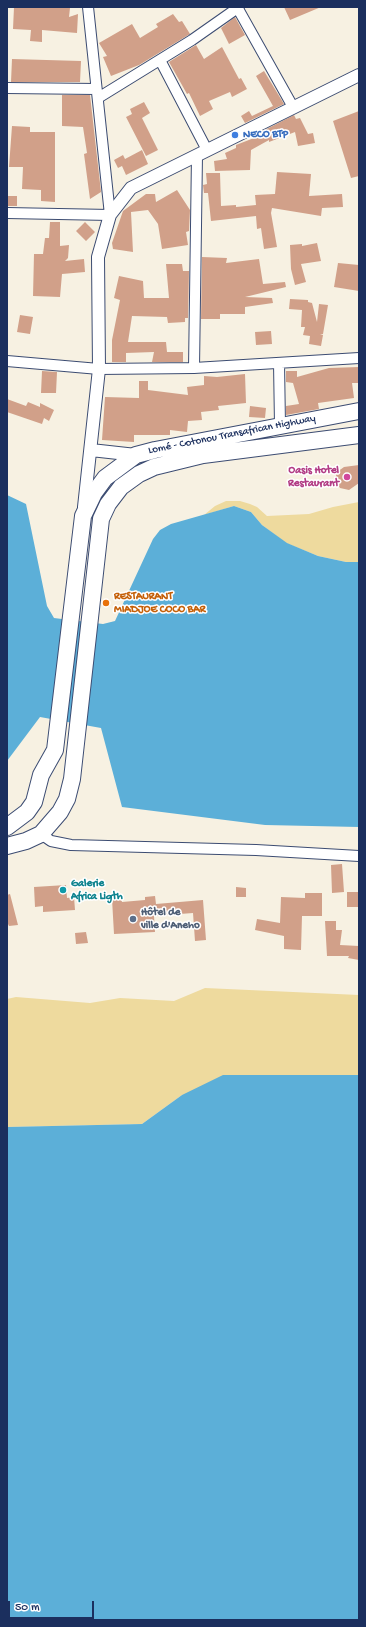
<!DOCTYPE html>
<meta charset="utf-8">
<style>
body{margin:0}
#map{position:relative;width:366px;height:1627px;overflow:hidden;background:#f7f1e2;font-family:"Gochi Hand",sans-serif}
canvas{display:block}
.frame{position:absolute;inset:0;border:8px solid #1b2f5e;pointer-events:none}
.scale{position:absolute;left:8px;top:1601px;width:86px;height:18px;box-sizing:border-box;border:2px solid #1b2f5e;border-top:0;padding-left:5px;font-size:12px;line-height:14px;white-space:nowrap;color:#1b2f5e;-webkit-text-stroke:3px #fff;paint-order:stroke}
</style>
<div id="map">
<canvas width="366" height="1627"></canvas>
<div class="frame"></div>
<div class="scale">50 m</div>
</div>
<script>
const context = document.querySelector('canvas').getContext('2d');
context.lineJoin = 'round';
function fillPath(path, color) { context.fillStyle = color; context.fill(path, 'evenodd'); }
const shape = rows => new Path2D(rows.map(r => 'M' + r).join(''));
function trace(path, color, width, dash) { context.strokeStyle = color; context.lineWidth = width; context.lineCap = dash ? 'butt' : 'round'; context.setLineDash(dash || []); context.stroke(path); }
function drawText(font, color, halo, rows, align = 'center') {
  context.font = font + ' "Gochi Hand",sans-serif'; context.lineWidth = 3; context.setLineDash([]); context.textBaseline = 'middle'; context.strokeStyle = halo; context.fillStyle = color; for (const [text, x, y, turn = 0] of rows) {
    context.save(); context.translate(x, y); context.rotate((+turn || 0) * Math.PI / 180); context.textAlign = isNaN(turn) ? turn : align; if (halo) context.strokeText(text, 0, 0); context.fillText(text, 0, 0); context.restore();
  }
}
const sand = shape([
 [226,501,240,501,250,504,257,507,267,516,309,514,333,507,359,502,359,562,346,562,318,556,286,543,262,525,251,512,234,506,204,515,215,506],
 [205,988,359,995,359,1075,182,1095,142,1124,7,1127,7,999,16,997,90,1003,120,998,174,1001]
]);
const water = shape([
 [7,495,26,504,47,606,54,618,62,619,103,624,115,621,153,539,160,530,171,524,234,506,251,512,262,525,287,543,318,556,346,562,359,562,359,827,265,825,122,807,101,728,40,717,7,761],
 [223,1075,359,1075,359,1620,7,1620,7,1127,142,1124,182,1095]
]);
const building = shape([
 [14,7,70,8,69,17,78,14,77,33,42,30,42,42,30,41,31,30,13,29],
 [284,7,321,7,290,20],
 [173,14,179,22,182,21,190,34,139,65,111,76,103,57,107,56,99,43,132,24,140,38,158,27,156,24],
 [235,17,245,35,229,44,221,28],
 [196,45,204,59,222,47,239,79,241,78,247,89,232,97,230,92,209,101,213,109,200,116,189,93,187,94,169,62],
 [12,59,81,61,80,82,11,82],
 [264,71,284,104,245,123,241,116,249,111,252,116,273,106,256,76],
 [62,95,90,95,101,192,90,199,84,154,87,153,83,127,62,126],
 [144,102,150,113,142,118,158,150,146,156,126,117,132,114,130,109],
 [359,111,359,176,351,178,333,121],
 [294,115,296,119,300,118,308,134,313,133,315,143,298,146,295,132,269,142,269,140,251,150,250,170,215,171,214,161,227,159,225,153,236,148,236,145,254,138,253,136],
 [12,126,30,127,30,132,55,132,55,202,41,201,41,190,22,189,23,167,9,167],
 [142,150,148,164,126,175,122,166,118,168,114,160,123,155,125,159],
 [277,172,311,174,309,196,342,194,343,207,322,208,321,216,272,208,271,213,277,247,264,249,261,228,257,229,256,216,211,221,208,193,204,193,203,185,207,184,206,173,220,173,221,206,236,205,236,207,256,205,255,195,275,194],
 [177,190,190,210,189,231,186,232,188,245,162,249,158,224,148,210,131,212,133,252,113,249,112,243,123,211,146,194,155,194,156,202],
 [7,196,17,196,17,206,7,206],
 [50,222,60,222,60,246,69,245,68,258,65,261,84,259,85,272,62,274,60,297,33,296,34,254,43,254,45,238,49,238],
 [85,222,95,232,86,241,76,231],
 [317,243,321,261,301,264,306,282,295,285,291,269,290,245,302,244,302,246],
 [202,257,227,258,226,263,259,259,263,284,285,282,286,287,245,297,272,298,273,303,245,307,245,314,220,314,220,319,201,319],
 [338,263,359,265,359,291,334,287],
 [166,264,182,264,183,271,189,271,188,318,185,318,185,322,168,323,167,317,132,316,128,342,166,342,167,352,183,352,183,362,152,362,154,352,126,353,126,362,112,362,112,340,120,300,114,298,119,276,143,281,144,298,169,298],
 [290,299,308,300,308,302,312,303,317,322,319,304,328,305,323,334,320,334,323,335,321,346,309,344,310,336,303,335,305,327,301,327,302,310,289,309],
 [20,315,33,317,30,334,17,332],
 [271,331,272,344,256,345,255,332],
 [359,367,359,383,352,383,354,398,318,403,319,409,286,415,286,406,299,404,293,383,286,382,286,371,297,371,297,377,329,368],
 [42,371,57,372,56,393,41,393],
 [245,374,246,403,218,406,219,410,201,412,202,420,188,421,187,432,170,430,170,435,134,435,134,442,102,440,105,397,139,398,139,381,148,381,148,390,188,395,187,387,204,385,204,376,217,377],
 [7,399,26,406,28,402,40,407,40,403,54,410,49,421,44,418,42,424,7,412],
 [250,406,266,408,265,418,249,417],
 [359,465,359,483,349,490,340,488,335,480,337,472,344,467],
 [342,864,344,892,332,893,331,865],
 [66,885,67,898,74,897,75,910,43,912,43,906,35,907,34,887],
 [236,887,246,888,246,897,236,897],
 [347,892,359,892,359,907,347,907],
 [305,893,322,893,322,916,302,916,301,950,284,949,284,936,255,930,257,919,280,923,281,897,305,898],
 [10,894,18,925,9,926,7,922,7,895],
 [155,896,156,904,203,900,206,940,195,941,193,913,154,916,155,932,114,934,112,899,121,898,122,902,145,900,145,897],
 [325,921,336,921,336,930,342,930,340,945,359,946,359,960,348,958,349,956,327,956],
 [86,932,88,943,76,944,75,933]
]);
const minor = shape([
 [237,7,293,107],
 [160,60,207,150],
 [7,88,96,89],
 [98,98,192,40,239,7],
 [7,213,110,215,88,7],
 [7,361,99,369,194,368,359,358],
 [279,363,280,425],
 [194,368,197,155],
 [41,834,51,841,71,845,256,850,359,856]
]);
const tertiary = shape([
 [91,450,136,455],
 [84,507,99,369,98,257,110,215,131,188,359,75]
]);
const trunk = shape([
 [7,827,27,812,34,802,41,775,55,750,83,516,94,493,105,478,136,455,155,450,359,411],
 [7,846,26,841,41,834,60,812,67,799,72,779,101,519,108,504,121,487,139,474,154,467,203,455,359,435]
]);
const markers = [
 [235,135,4,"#3f7fe0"],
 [347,477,4,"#d1479c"],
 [106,603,4,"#e8710a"],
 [63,890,4,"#0f9aa8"],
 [133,919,4,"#5c6f8a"]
];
const shopNames = [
 ["NECO BTP",243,135]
];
const streetNames = [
 ["Lomé - Cotonou Transafrican Highway",232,435,-11]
];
const hotelNames = [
 ["Oasis Hotel",339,471],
 ["Restaurant",339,484]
];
const foodNames = [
 ["RESTAURANT",114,597],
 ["MIADJOE COCO BAR",114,610]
];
const cultureNames = [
 ["Galerie",71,884],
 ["Africa Ligth",71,897]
];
const serviceNames = [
 ["Hôtel de",141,913],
 ["ville d'Aneho",141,926]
];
fillPath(sand, '#eeda9e');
fillPath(water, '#5cafd8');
fillPath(building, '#d1a089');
trace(minor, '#3c4c72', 12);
trace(tertiary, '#3c4c72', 14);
trace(trunk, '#3c4c72', 18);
trace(minor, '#fff', 10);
trace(tertiary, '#fff', 12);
trace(trunk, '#fff', 16);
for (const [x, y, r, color] of markers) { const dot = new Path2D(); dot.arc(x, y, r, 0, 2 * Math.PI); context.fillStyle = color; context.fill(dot); trace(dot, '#fff', 1.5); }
drawText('bold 11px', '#366cbe', '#fff', shopNames, 'left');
drawText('11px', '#1b2f5e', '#fff', streetNames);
drawText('bold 11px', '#b23c85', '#fff', hotelNames, 'right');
drawText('bold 11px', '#c56008', '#fff', foodNames, 'left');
drawText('bold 11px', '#0d838f', '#fff', cultureNames, 'left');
drawText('bold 11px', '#4e5e75', '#fff', serviceNames, 'left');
</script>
